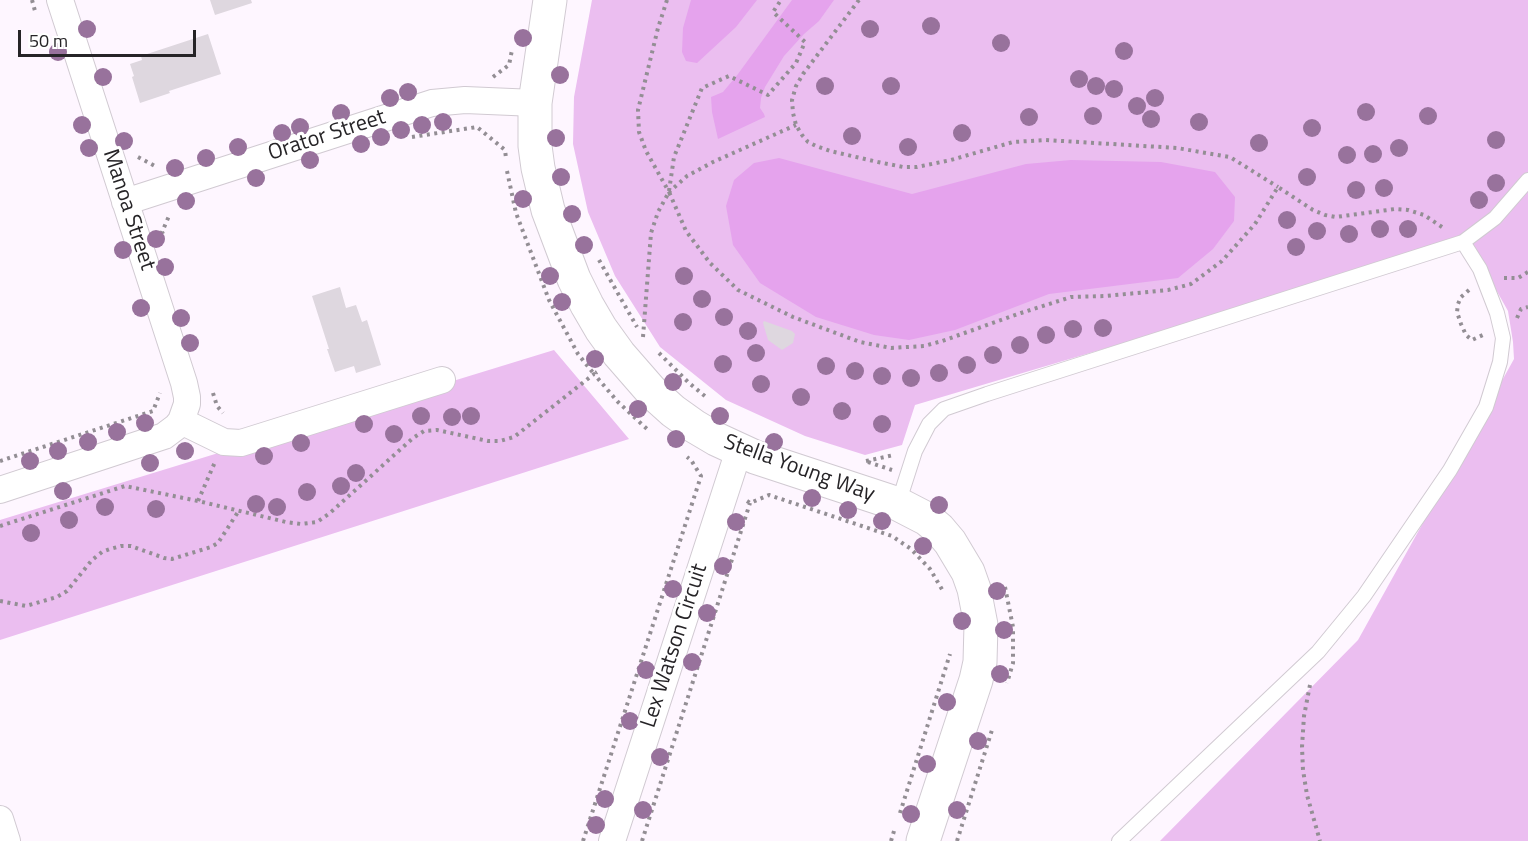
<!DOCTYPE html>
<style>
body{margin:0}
#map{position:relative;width:1528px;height:841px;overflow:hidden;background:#fef6ff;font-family:"Titillium Web",sans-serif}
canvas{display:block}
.scale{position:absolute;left:18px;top:30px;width:178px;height:27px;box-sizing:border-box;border:3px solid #262427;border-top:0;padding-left:8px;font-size:18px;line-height:21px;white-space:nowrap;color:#262427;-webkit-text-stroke:4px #fff;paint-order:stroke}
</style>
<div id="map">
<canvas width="1528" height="841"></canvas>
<div class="scale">50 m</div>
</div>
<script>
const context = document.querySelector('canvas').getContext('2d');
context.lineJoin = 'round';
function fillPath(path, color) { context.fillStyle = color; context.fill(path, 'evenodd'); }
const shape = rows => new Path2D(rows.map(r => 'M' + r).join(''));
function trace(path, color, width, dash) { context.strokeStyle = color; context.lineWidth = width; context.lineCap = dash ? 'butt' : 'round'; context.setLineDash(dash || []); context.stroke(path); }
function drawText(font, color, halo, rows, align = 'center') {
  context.font = font + ' "Titillium Web",sans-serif'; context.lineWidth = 6; context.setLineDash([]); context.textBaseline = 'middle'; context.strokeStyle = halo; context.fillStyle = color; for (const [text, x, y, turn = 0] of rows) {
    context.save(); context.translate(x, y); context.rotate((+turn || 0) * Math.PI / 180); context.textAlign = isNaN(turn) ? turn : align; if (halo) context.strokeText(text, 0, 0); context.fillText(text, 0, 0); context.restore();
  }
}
const green = shape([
 [592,0,1528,0,1528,841,1160,841,1358,640,1514,359,1513,342,1508,311,1481,263,1463,242,915,405,902,445,865,455,805,436,726,400,660,347,615,276,588,212,573,144,574,97],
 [554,350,629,439,0,640,0,520]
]);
const water = shape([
 [691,0,757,0,736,27,697,63,686,61,682,52,683,28],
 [792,0,834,0,819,21,804,34,784,56,765,87,761,98,760,108,764,114,765,117,718,139,712,112,711,97,723,92,738,74],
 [779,158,912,194,1026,164,1071,160,1161,162,1215,172,1235,197,1234,221,1213,249,1178,278,1049,294,955,330,909,340,874,335,816,317,760,283,733,245,726,206,734,180,754,163]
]);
const building = shape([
 [210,0,251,0,252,3,215,15],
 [208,34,221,74,169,91,170,93,140,103,132,77,134,76,130,64,142,60,141,56],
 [340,287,346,308,356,305,362,322,367,320,381,365,356,373,354,366,335,372,327,349,329,349,312,296],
 [764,321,792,331,795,334,793,343,782,350,768,340,763,323]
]);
const path = shape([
 [32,0,35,11],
 [667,0,658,28,638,110,639,132,646,151,669,192,687,176,713,162,796,125],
 [859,0,803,74,796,86,792,100,793,113,796,125,802,135,808,142,816,146,830,151,878,162,903,167,917,167,951,160,1013,142,1046,140,1177,148,1230,157,1278,187],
 [493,77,509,65,512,50],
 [412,137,477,127,505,150,506,158],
 [138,157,155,166],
 [507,171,516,213,549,300,578,354,594,374,597,372],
 [669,191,674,157,702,88,729,76,768,95,796,63,805,42,773,12,781,0],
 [163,234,162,232,169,216,171,215],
 [599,260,637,327],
 [1504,278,1518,278,1528,272],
 [1469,290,1461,297,1458,304,1457,312,1461,324,1466,335,1472,340,1483,335],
 [1517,318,1521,309,1528,307],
 [643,337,651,233,658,212,669,192,686,231,710,263,738,290,793,317,860,342,891,348,924,346,942,341,1021,313,1071,297,1106,296,1168,290,1191,284,1222,261,1255,224,1278,187,1313,210,1325,215,1336,217,1395,209,1408,210,1424,215,1445,229],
 [659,353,689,383,706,397],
 [213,393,217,406,223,413],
 [0,461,153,411,160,393],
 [866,461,894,455],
 [868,462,892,470],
 [198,501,215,462],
 [747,501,750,503,769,495,892,536,911,549,930,569,943,591],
 [0,526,125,486,198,501,286,522,301,524,317,522,330,513,413,438,424,431,437,430,488,441,500,441,514,437,594,374,618,402,647,429],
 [1005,587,1013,627,1013,663,1007,683],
 [0,601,26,606,57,597,67,591,92,560,102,552,110,549,121,546,131,546,164,558,172,559,211,547,218,543,238,512],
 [1310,685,1304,716,1302,747,1303,770,1307,795,1320,841],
 [900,813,950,654],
 [583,841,701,476,691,460,687,457],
 [642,841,750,503],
 [891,841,894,831],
 [957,841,992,730]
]);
const lane = shape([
 [898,504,915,451,929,424,944,409,987,394,1463,242,1495,218,1528,180],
 [1119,841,1318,652,1364,596,1450,470,1486,407,1500,362,1503,338,1497,313,1480,269,1463,242]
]);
const street = shape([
 [125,202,432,103,465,100,535,103],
 [181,421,224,442,241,443,442,380],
 [0,490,164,436,176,427,181,421,187,404,187,397,184,383,60,0],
 [0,819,7,841],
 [612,841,739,450]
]);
const secondary = shape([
 [550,0,535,103,535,146,538,168,548,210,574,279,587,305,601,329,619,354,653,393,673,411,694,426,716,439,755,457,898,504,927,519,939,529,950,542,968,572,974,589,981,625,980,662,976,680,923,841]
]);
const trees = [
 [931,26],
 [87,29],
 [870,29],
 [523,38],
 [1001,43],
 [1124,51],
 [58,52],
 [560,75],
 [103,77],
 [1079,79],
 [825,86],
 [891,86],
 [1096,86],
 [1114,89],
 [408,92],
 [390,98],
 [1155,98],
 [1137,106],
 [1366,112],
 [341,113],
 [1093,116],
 [1428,116],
 [1029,117],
 [1151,119],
 [443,122],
 [1199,122],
 [82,125],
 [422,125],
 [300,127],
 [1312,128],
 [401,130],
 [282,133],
 [962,133],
 [852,136],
 [381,137],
 [556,138],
 [1496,140],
 [124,141],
 [1259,143],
 [361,144],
 [238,147],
 [908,147],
 [89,148],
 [1399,148],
 [1373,154],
 [1347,155],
 [206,158],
 [310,160],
 [175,168],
 [561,177],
 [1307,177],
 [256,178],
 [1496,183],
 [1384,188],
 [1356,190],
 [523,199],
 [1479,200],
 [186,201],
 [572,214],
 [1287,220],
 [1380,229],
 [1408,229],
 [1317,231],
 [1349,234],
 [156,239],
 [584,245],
 [1296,247],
 [123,250],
 [165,267],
 [550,276],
 [684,276],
 [702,299],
 [562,302],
 [141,308],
 [724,317],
 [181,318],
 [683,322],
 [1103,328],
 [1073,329],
 [748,331],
 [1046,335],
 [190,343],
 [1020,345],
 [756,353],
 [993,355],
 [595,359],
 [723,364],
 [967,365],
 [826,366],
 [855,371],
 [939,373],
 [882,376],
 [911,378],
 [673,382],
 [761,384],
 [801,397],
 [638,409],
 [842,411],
 [421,416],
 [471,416],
 [720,416],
 [452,417],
 [145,423],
 [364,424],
 [882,424],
 [117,432],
 [394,434],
 [676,439],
 [88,442],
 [774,442],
 [301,443],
 [58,451],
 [185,451],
 [264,456],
 [30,461],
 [150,463],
 [356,473],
 [341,486],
 [63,491],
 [307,492],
 [812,498],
 [256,504],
 [939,505],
 [105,507],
 [277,507],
 [156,509],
 [848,510],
 [69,520],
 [882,521],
 [736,522],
 [31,533],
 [923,546],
 [723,566],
 [673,589],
 [997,591],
 [707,613],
 [962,621],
 [1004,630],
 [692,662],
 [646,670],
 [1000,674],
 [947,702],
 [630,721],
 [978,741],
 [660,757],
 [927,764],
 [605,799],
 [643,810],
 [957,810],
 [911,814],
 [596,825]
];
const streetNames = [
 ["Orator Street",327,136,-18],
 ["Manoa Street",128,210,72],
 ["Stella Young Way",799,469,20],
 ["Lex Watson Circuit",675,646,-72]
];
fillPath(green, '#ebbef0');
fillPath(water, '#e5a3ed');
fillPath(building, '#ded7df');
trace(lane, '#d1cad2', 16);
trace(street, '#d1cad2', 28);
trace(secondary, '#d1cad2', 35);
trace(path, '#938e94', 4, [3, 4.5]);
trace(lane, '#fff', 14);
trace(street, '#fff', 26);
trace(secondary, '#fff', 33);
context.fillStyle = '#98729c';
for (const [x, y] of trees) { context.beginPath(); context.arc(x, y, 9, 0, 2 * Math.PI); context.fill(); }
drawText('22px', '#262427', '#fff', streetNames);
</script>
